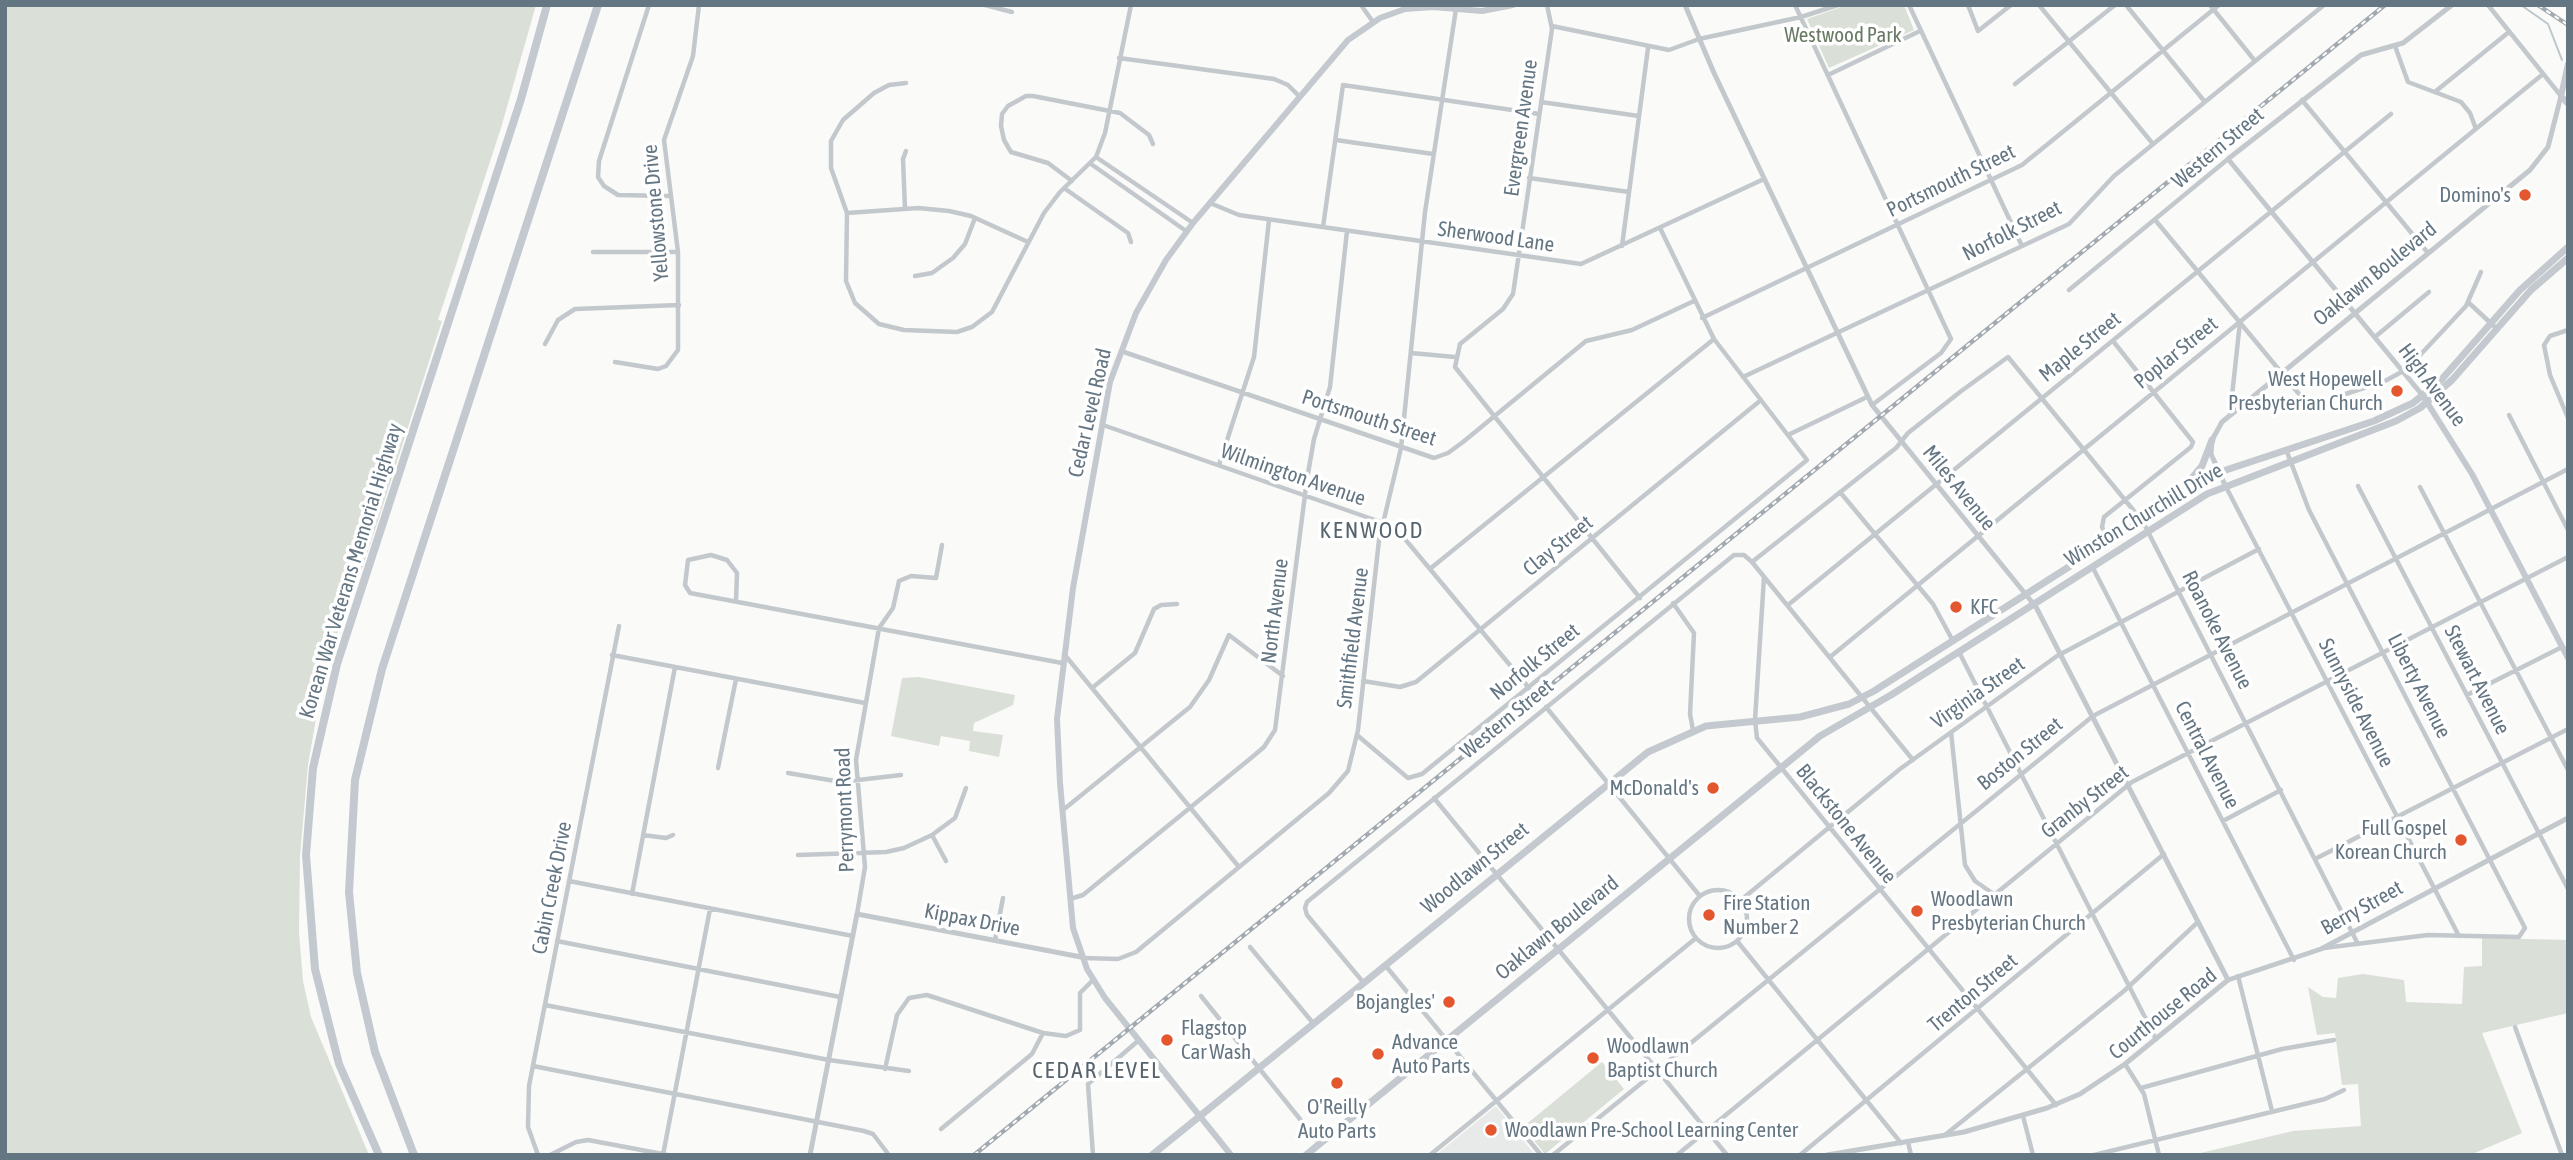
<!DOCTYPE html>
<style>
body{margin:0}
#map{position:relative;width:2573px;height:1160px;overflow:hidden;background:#fafaf8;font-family:"Asap Condensed",sans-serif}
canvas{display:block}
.frame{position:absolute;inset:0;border:7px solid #657683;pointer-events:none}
</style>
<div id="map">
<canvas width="2573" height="1160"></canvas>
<div class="frame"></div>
</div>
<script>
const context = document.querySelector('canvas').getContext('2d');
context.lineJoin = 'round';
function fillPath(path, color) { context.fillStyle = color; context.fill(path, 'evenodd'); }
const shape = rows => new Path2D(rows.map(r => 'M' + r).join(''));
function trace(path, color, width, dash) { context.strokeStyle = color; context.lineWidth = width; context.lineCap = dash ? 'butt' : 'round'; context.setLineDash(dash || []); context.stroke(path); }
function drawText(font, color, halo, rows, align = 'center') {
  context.font = font + ' "Asap Condensed",sans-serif'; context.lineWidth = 7; context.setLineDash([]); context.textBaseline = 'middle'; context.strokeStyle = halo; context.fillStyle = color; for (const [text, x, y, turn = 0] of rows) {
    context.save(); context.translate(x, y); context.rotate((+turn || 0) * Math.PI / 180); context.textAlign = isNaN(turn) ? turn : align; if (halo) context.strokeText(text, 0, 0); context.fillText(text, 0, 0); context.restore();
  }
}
const built = shape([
 [1496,1106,1535,1155,1436,1155]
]);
const green = shape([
 [5,5,536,5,501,128,438,320,442,321,377,524,347,613,327,655,308,765,300,856,299,932,303,981,311,1017,369,1155,5,1155],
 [1847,5,1904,5,1914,30,1829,68,1807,19],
 [919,677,1015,695,1013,705,974,723,973,731,1003,735,999,757,969,751,970,741,941,736,939,746,891,736,902,678],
 [2482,938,2568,940,2568,1013,2482,1033,2522,1133,2470,1155,2192,1155,2293,1131,2361,1126,2358,1084,2342,1085,2335,1033,2317,1035,2308,987,2323,997,2336,998,2338,978,2363,974,2404,980,2406,1002,2462,1004,2464,967,2482,966],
 [1602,1062,1624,1089,1545,1154,1523,1127]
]);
const stream = shape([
 [2521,5,2548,24,2562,60]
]);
const minor = shape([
 [649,5,599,161,598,177,604,186,618,195,670,196],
 [985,5,1012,12],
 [1361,5,1373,22],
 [1547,5,1552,29,1513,294,1503,309,1460,344,1455,367,1640,598],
 [1795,5,1951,339,1941,353,1872,405],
 [1909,5,2022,246],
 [1968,5,1978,31,2011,5],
 [2039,5,2153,144],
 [2126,5,2205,102],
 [2210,5,2255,61],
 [2488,5,2561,96],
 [1552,26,1669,50,1699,39,1801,17,1838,5],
 [2395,46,2408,82,2461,102,2470,113,2476,129],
 [1119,58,1274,79,1288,85,1298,95],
 [1828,75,1920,31],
 [906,83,889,85,874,93,843,120,831,141,831,168,847,213,846,281,855,303,879,324,904,330,957,332,972,327,992,312,1044,213,1060,192,1096,157,1105,133,1131,5],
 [2015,84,2115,5],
 [2436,91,2509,32],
 [2302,100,2428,253],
 [1541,102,1639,116],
 [1336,140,1433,154],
 [1096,157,1193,223],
 [1091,164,1186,231],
 [1529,178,1629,192],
 [1072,181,1048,163,1011,152,1004,140,1001,126,1002,114,1008,106,1026,96,1033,96,1120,113,1149,135,1153,144],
 [1064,188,1128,233,1131,242],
 [1210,203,1239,215,1581,264,1764,179],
 [905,209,903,159,906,151],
 [847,213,918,208,949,211,971,216,1028,242],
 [2156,221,2309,406,2385,381,2407,369,2466,306,2481,272],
 [1323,227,1343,85,1539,114],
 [1622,246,1648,48],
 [593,252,678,252],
 [915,276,932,273,953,258,965,244,975,218],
 [2069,290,2228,159],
 [2468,302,2497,329],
 [1702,318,2022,165,2219,5],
 [2568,330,2550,336,2544,345,2550,375,2568,418],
 [2375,337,2429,292],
 [545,344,558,320,575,309,679,305],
 [1121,351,1434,458,1448,453,1463,442,1586,341,1632,330,1694,301],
 [1411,353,1455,357],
 [615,362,658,369,666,366,678,350,678,252,664,140,693,56,699,5],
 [1743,377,2069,224,2114,176,2324,5],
 [2230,414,2240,322],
 [2509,415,2568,530],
 [1103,425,1395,527,1529,688],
 [1790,434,1867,397],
 [2287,452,2309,510,2525,928,2519,937,2428,935,2324,948],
 [1219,465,1254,357,1269,220],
 [2225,485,2459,936],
 [2358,486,2568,889],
 [2420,487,2568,770],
 [1840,492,1933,604,1953,641],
 [2109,540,2102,527,2104,517,2191,447,2193,442,2113,341],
 [1752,562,1896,448,1908,433,1960,392,2008,357,2143,522,2358,944],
 [2092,566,2294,960],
 [1431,568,1714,339],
 [1764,577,1755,720,1757,738,2056,1105],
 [736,601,737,573,727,560,711,555,688,560,685,585,690,593,1062,663],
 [1673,603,1694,633,1690,714,1693,730],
 [1788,605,2391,114],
 [1959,652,2156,1039],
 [1064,654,1239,867],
 [612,655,865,703],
 [1830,657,2543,74],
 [1363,681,1400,687,1416,682,1761,400],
 [1092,688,1135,653,1154,609,1161,605,1177,604],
 [2467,695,2562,647],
 [1546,707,1699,895],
 [1951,732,1965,865,1975,881,1995,895],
 [1357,735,1408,778,1422,774,1807,460,1714,339,1660,228],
 [718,768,736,679],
 [788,773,841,782,901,775],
 [1434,798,1727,1155],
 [1063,810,1190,707,1209,680,1229,635,1283,676],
 [2223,821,2281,790],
 [643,835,666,838,673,835],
 [932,835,946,861],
 [798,855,886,852,904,848,932,835,955,818,966,788],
 [2317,858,2568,729],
 [569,881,853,936],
 '1689 919a29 29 0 1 1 58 0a29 29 0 1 1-58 0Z',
 [632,894,675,667],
 [1070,899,1083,895,1251,758,1264,747,1275,730,1307,479,1314,439,1330,387,1347,231],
 [1741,900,1900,769,2057,656,2259,549],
 [857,914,865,867,856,760,879,628,893,608,899,581,911,576,936,578,942,545],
 [995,940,1003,898],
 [557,941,840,997],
 [1737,941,1901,1143],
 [1250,947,1313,1023],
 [1083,958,1118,959,1136,952,1329,793,1348,771,1358,730,1379,540,1401,448,1425,212,1456,9],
 [1385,965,1541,1155],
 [2238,976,2272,1111],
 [1363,982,1307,915,1305,908,1307,902,1734,555,1744,555,1752,562,1913,760],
 [1201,996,1320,1144],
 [545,1005,829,1060,909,1071],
 [2515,1027,2562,1155],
 [2125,1064,2144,1094,2159,1155],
 [533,1066,864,1131,873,1134,889,1155],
 [885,1069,897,1015,909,998,927,995,1043,1033,1066,1036,1080,1030,1080,993,1093,980],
 [2141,1088,2282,1049,2334,1040],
 [2023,1116,2033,1155],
 [941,1129,1032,1054,1043,1033],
 [1945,1135,2124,991,2198,922],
 [1908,1142,1911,1155],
 [538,1155,528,1127,529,1086,619,626],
 [550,1155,576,1142,588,1140,668,1155],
 [663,1155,710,909],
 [1093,1155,1088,1084,1139,1040],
 [1430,1155,1696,938],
 [1553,1155,2093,716,2568,469],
 [1677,1155,2132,782,2568,557],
 [1800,1155,2164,854],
 [2094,1155,2325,1099,2344,1090]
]);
const tertiary = shape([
 [1685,5,1714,73,1872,405,2036,607,2228,980],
 [2423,396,2228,159,2361,55,2403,43,2452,5],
 [2225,485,2211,454,2212,440,2222,422,2530,170,2548,147,2561,96],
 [810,1155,857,914,1081,957],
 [1827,1155,1964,1132,2047,1108,2080,1094,2125,1064,2228,980,2321,949,2568,818]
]);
const secondary = shape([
 [2568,64,2561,96,2568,104],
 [2423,396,2472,474,2568,658],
 [1231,1155,1105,998,1087,969,1073,928,1060,783,1057,719,1073,588,1110,382,1136,313,1166,260,1193,223,1348,40,1380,18,1405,9,1433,7,1482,11,1513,5]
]);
const trunk = shape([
 [2181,491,2202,466,2212,440],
 [1152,1155,1648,752,1706,726,1800,717,1849,704,1874,691,2199,484,2226,470,2374,421,2413,403,2442,379,2520,290,2568,247],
 [1306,1155,1820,736,1891,695,2207,494,2396,421,2420,408,2452,380,2531,290,2568,258]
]);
const motorway = shape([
 [379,1155,339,1064,315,969,306,855,313,768,337,664,521,99,547,5],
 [414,1155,375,1052,357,973,349,892,355,780,382,669,598,5]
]);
const rail = shape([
 [2538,5,2568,25],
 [974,1155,2385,5]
]);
const markers = [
 [2525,195,7,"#e4572e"],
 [2397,391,7,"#e4572e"],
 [1956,607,7,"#e4572e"],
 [1713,788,7,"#e4572e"],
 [2461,840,7,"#e4572e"],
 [1917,911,7,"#e4572e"],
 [1709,915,7,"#e4572e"],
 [1449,1002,7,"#e4572e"],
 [1167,1040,7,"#e4572e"],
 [1378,1054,7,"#e4572e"],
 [1593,1058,7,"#e4572e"],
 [1337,1083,7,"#e4572e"],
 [1491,1130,7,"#e4572e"]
];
const parkNames = [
 ["Westwood Park",1843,35]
];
const streetNames = [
 ["Evergreen Avenue",1521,128,-82],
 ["Western Street",2218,148,-40],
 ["Portsmouth Street",1951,181,-26],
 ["Yellowstone Drive",656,213,-95],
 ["Norfolk Street",2012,231,-27],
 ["Sherwood Lane",1496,237,8],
 ["Oaklawn Boulevard",2375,274,-39],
 ["Maple Street",2080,347,-39],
 ["Poplar Street",2176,353,-39],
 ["High Avenue",2432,385,53],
 ["Cedar Level Road",1090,413,-77],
 ["Portsmouth Street",1369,418,18],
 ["Wilmington Avenue",1293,475,19],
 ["Miles Avenue",1959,488,51],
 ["Winston Churchill Drive",2144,515,-31],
 ["Clay Street",1558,546,-39],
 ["Korean War Veterans Memorial Highway",351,571,-73],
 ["North Avenue",1275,611,-83],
 ["Roanoke Avenue",2217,630,63],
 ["Smithfield Avenue",1353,638,-83],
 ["Norfolk Street",1535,662,-39],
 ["Stewart Avenue",2477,680,63],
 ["Liberty Avenue",2419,686,63],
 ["Virginia Street",1978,693,-35],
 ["Sunnyside Avenue",2356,703,63],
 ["Western Street",1507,719,-39],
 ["Boston Street",2020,754,-39],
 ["Central Avenue",2207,755,63],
 ["Granby Street",2085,802,-38],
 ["Perrymont Road",845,810,-92],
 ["Blackstone Avenue",1846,824,51],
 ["Woodlawn Street",1475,868,-39],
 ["Cabin Creek Drive",552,888,-79],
 ["Berry Street",2362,908,-29],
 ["Kippax Drive",972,920,11],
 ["Oaklawn Boulevard",1557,928,-39],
 ["Trenton Street",1973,993,-40],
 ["Courthouse Road",2163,1014,-39]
];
const poiNames = [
 ["Domino's",2511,195,"right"],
 ["West Hopewell",2383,379,"right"],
 ["Presbyterian Church",2383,403,"right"],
 ["KFC",1970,607],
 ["McDonald's",1699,788,"right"],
 ["Full Gospel",2447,828,"right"],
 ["Korean Church",2447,852,"right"],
 ["Woodlawn",1931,899],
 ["Presbyterian Church",1931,923],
 ["Fire Station",1723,903],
 ["Number 2",1723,927],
 ["Bojangles'",1435,1002,"right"],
 ["Flagstop",1181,1028],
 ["Car Wash",1181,1052],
 ["Advance",1392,1042],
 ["Auto Parts",1392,1066],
 ["Woodlawn",1607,1046],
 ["Baptist Church",1607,1070],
 ["O'Reilly",1337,1107,"center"],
 ["Auto Parts",1337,1131,"center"],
 ["Woodlawn Pre-School Learning Center",1505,1130]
];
const neighbourhoodNames = [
 ["KENWOOD",1372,531],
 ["CEDAR LEVEL",1097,1071]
];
fillPath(built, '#e8e9e9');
fillPath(green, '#dadfd7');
trace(stream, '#bbc7cb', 2);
trace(minor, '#c3c8cc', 4.5);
trace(tertiary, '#c3c8cc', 5);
trace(secondary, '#c3c9ce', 6);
trace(trunk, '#c3c9ce', 7);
trace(motorway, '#c3c9ce', 8);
trace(rail, '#a2aab0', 4.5);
trace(rail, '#fff', 2, [5]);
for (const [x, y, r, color] of markers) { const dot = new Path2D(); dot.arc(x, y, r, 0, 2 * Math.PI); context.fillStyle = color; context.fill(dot); trace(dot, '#fff', 2.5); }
drawText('21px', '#687a64', '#fff', parkNames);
drawText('21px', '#657683', '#fff', streetNames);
drawText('21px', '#657683', '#fff', poiNames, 'left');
context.letterSpacing = '2px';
drawText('23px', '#57646e', '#fff', neighbourhoodNames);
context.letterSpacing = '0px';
</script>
